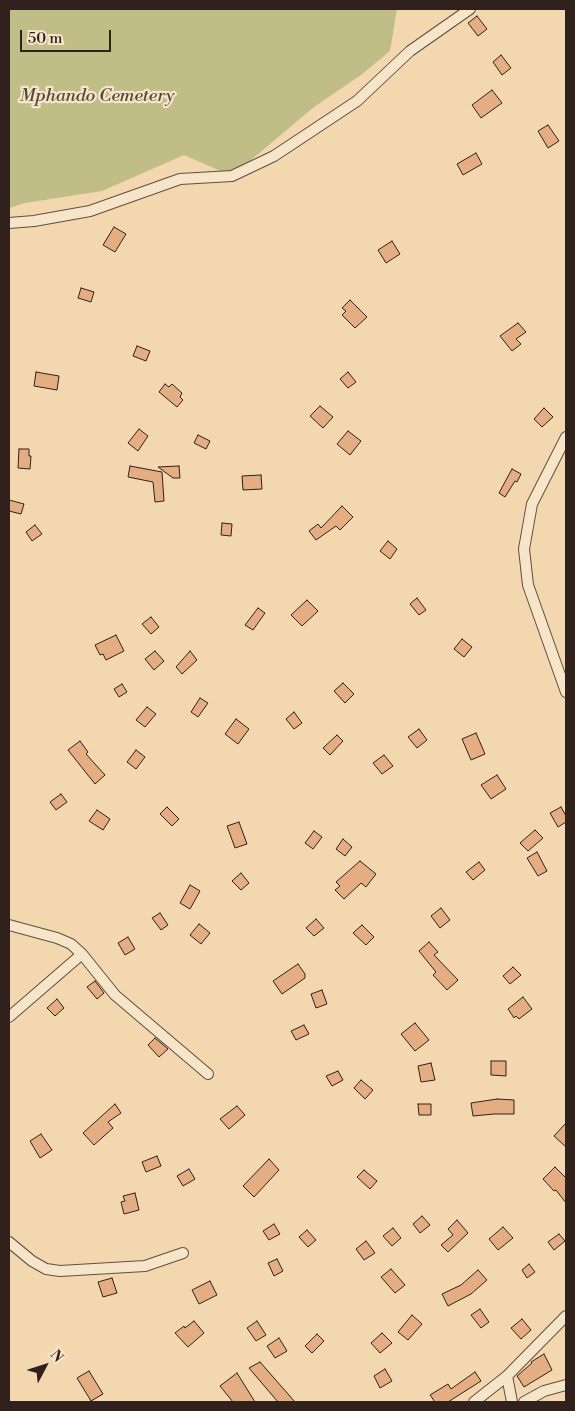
<!DOCTYPE html>
<style>
body{margin:0}
#map{position:relative;width:575px;height:1411px;overflow:hidden;background:#f3d7ae;font-family:"Libre Bodoni",serif}
canvas{display:block}
.frame{position:absolute;inset:0;border:10px solid #30211c;pointer-events:none}
.north{position:absolute;left:20px;top:1341px;width:50px;height:50px;-webkit-text-stroke:4px #f7e5ca;paint-order:stroke;rotate:50deg;font-size:14px;font-weight:700;line-height:20px;text-align:center;color:#30211c}
.north::after{content:'';display:block;margin:auto;width:18px;height:22px;background:#30211c;clip-path:polygon(50% 0,100% 100%,50% 72%,0 100%)}
.scale{position:absolute;left:20px;top:30px;width:91px;height:22px;box-sizing:border-box;border:2px solid #30211c;border-top:0;padding-left:6px;font-size:15px;line-height:18px;white-space:nowrap;color:#30211c;-webkit-text-stroke:4px #f7e5ca;paint-order:stroke}
</style>
<div id="map">
<canvas width="575" height="1411"></canvas>
<div class="frame"></div>
<div class="north">N</div>
<div class="scale">50 m</div>
</div>
<script>
const context = document.querySelector('canvas').getContext('2d');
context.lineJoin = 'round';
function fillPath(path, color) { context.fillStyle = color; context.fill(path, 'evenodd'); }
const shape = rows => new Path2D(rows.map(r => 'M' + r).join(''));
function trace(path, color, width, dash) { context.strokeStyle = color; context.lineWidth = width; context.lineCap = dash ? 'butt' : 'round'; context.setLineDash(dash || []); context.stroke(path); }
function drawText(font, color, halo, rows, align = 'center') {
  context.font = font + ' "Libre Bodoni",serif'; context.lineWidth = 4.5; context.setLineDash([]); context.textBaseline = 'middle'; context.strokeStyle = halo; context.fillStyle = color; for (const [text, x, y, turn = 0] of rows) {
    context.save(); context.translate(x, y); context.rotate((+turn || 0) * Math.PI / 180); context.textAlign = isNaN(turn) ? turn : align; if (halo) context.strokeText(text, 0, 0); context.fillText(text, 0, 0); context.restore();
  }
}
const green = shape([
 [9,9,397,9,390,51,361,75,314,107,232,176,184,155,102,191,25,203,9,208]
]);
const building = shape([
 [477,16,487,29,478,36,468,23,477,16],
 [501,55,511,68,502,75,493,62,501,55],
 [492,90,502,103,481,118,472,105,492,90],
 [548,125,559,141,548,148,538,131,548,125],
 [476,153,482,164,463,175,457,164,476,153],
 [114,227,126,234,115,252,103,245,114,227],
 [392,241,400,254,386,263,378,250,392,241],
 [81,288,94,292,91,302,78,298,81,288],
 [350,300,367,317,355,328,342,315,346,311,342,308,350,300],
 [518,323,526,332,516,339,521,344,512,351,500,336,518,323],
 [137,346,150,351,146,361,133,356,137,346],
 [36,372,59,376,57,390,34,386,36,372],
 [348,372,356,382,348,388,340,379,348,372],
 [165,384,169,387,172,384,182,393,180,397,183,400,177,407,159,392,165,384],
 [320,406,333,417,323,428,310,416,320,406],
 [544,408,553,417,542,427,534,419,544,408],
 [139,429,148,436,138,451,128,443,139,429],
 [348,431,361,441,350,455,337,444,348,431],
 [198,435,210,441,206,449,194,443,198,435],
 [19,449,29,449,29,456,31,456,30,469,18,468,19,449],
 [130,466,162,472,164,501,155,502,153,482,128,477,130,466],
 [179,466,180,478,173,478,158,467,179,466],
 [512,469,521,474,517,482,515,481,505,497,499,493,512,469],
 [261,475,262,489,243,490,242,476,261,475],
 [9,500,24,504,21,514,9,511,9,500],
 [342,506,353,517,340,530,336,526,316,540,309,531,318,524,321,528,342,506],
 [222,523,232,524,231,536,221,535,222,523],
 [35,525,42,534,32,541,26,532,35,525],
 [388,541,397,549,390,559,380,551,388,541],
 [417,598,426,610,419,615,410,604,417,598],
 [307,600,318,611,302,626,291,615,307,600],
 [258,608,265,613,253,630,245,625,258,608],
 [151,617,159,627,151,634,142,624,151,617],
 [116,635,124,651,106,660,103,654,100,655,95,645,116,635],
 [462,639,472,647,464,657,454,649,462,639],
 [155,651,164,661,154,670,145,659,155,651],
 [190,651,197,660,182,674,176,667,190,651],
 [343,683,354,694,345,703,334,691,343,683],
 [122,684,127,692,119,697,114,689,122,684],
 [200,698,208,703,198,717,191,712,200,698],
 [147,707,156,714,145,727,136,720,147,707],
 [294,712,302,723,294,729,286,719,294,712],
 [236,719,249,729,238,744,225,734,236,719],
 [419,729,427,740,417,748,408,737,419,729],
 [476,733,485,754,471,760,462,739,476,733],
 [337,735,343,741,330,755,323,748,337,735],
 [80,741,88,752,86,754,105,775,95,784,68,750,80,741],
 [136,750,145,757,136,769,127,762,136,750],
 [384,755,393,766,382,774,373,763,384,755],
 [497,775,506,789,491,799,481,785,497,775],
 [61,794,67,802,56,810,50,802,61,794],
 [167,807,179,819,172,826,160,814,167,807],
 [561,807,566,816,566,822,558,827,550,813,561,807],
 [97,810,110,819,103,830,89,821,97,810],
 [239,822,247,844,235,848,227,826,239,822],
 [535,830,543,838,528,851,520,843,535,830],
 [314,831,322,837,313,849,305,843,314,831],
 [343,839,352,847,345,856,336,849,343,839],
 [537,852,547,871,538,876,527,858,537,852],
 [360,861,376,874,366,887,361,883,344,899,335,890,340,886,336,882,360,861],
 [479,862,485,870,473,880,466,872,479,862],
 [241,873,249,883,241,890,232,881,241,873],
 [190,885,200,891,190,909,180,903,190,885],
 [441,908,450,920,440,928,431,916,441,908],
 [160,913,168,925,161,930,152,918,160,913],
 [316,919,324,928,314,936,306,928,316,919],
 [199,924,210,933,201,944,190,935,199,924],
 [362,925,374,937,366,945,353,933,362,925],
 [128,937,135,949,125,955,118,943,128,937],
 [429,942,438,952,434,955,458,980,447,990,433,975,436,972,419,951,429,942],
 [298,964,305,974,305,978,282,994,273,981,298,964],
 [513,967,521,975,510,984,503,976,513,967],
 [95,981,104,993,97,999,87,987,95,981],
 [322,990,327,1004,316,1008,311,994,322,990],
 [523,997,532,1009,519,1019,516,1016,514,1018,508,1009,523,997],
 [57,999,64,1008,55,1016,47,1008,57,999],
 [415,1023,429,1040,415,1051,401,1034,415,1023],
 [304,1025,309,1034,296,1040,291,1031,304,1025],
 [155,1038,168,1049,159,1057,148,1045,155,1038],
 [491,1061,506,1061,506,1076,491,1075,491,1061],
 [431,1063,435,1080,421,1082,418,1066,431,1063],
 [338,1071,343,1080,332,1086,326,1076,338,1071],
 [361,1080,373,1090,365,1099,354,1088,361,1080],
 [497,1099,514,1100,514,1114,494,1114,473,1116,471,1103,497,1099],
 [115,1104,121,1113,108,1122,113,1128,94,1145,83,1133,115,1104],
 [418,1104,431,1104,431,1115,419,1115,418,1104],
 [237,1106,245,1115,229,1129,220,1119,237,1106],
 [566,1123,566,1147,554,1136,566,1123],
 [41,1134,52,1150,40,1158,30,1141,41,1134],
 [157,1156,161,1166,146,1172,142,1162,157,1156],
 [269,1159,279,1170,254,1197,243,1186,269,1159],
 [555,1167,566,1178,566,1203,556,1190,554,1191,543,1179,555,1167],
 [189,1169,195,1179,183,1186,177,1176,189,1169],
 [364,1170,377,1181,370,1189,357,1177,364,1170],
 [135,1193,139,1210,124,1214,121,1202,125,1201,123,1196,135,1193],
 [422,1216,430,1225,420,1233,413,1224,422,1216],
 [457,1220,468,1233,448,1252,441,1245,453,1235,448,1229,457,1220],
 [274,1224,280,1234,269,1240,263,1231,274,1224],
 [503,1227,513,1238,498,1250,489,1239,503,1227],
 [393,1228,401,1238,392,1246,383,1236,393,1228],
 [307,1230,316,1240,308,1247,299,1237,307,1230],
 [559,1234,565,1241,554,1250,548,1242,559,1234],
 [366,1241,375,1253,364,1260,356,1249,366,1241],
 [277,1259,283,1271,274,1276,268,1263,277,1259],
 [529,1264,535,1272,527,1278,522,1270,529,1264],
 [391,1269,405,1285,395,1293,381,1277,391,1269],
 [478,1270,487,1280,471,1294,448,1306,442,1294,461,1285,478,1270],
 [112,1278,117,1293,103,1297,98,1282,112,1278],
 [210,1281,217,1295,199,1304,192,1290,210,1281],
 [480,1309,489,1322,481,1328,471,1315,480,1309],
 [412,1315,422,1324,408,1340,398,1332,412,1315],
 [522,1319,531,1330,521,1339,511,1328,522,1319],
 [194,1321,204,1333,188,1347,175,1333,184,1326,185,1328,194,1321],
 [257,1321,266,1335,256,1341,247,1328,257,1321],
 [382,1333,392,1343,380,1353,371,1343,382,1333],
 [317,1334,324,1341,312,1353,305,1346,317,1334],
 [279,1338,287,1351,275,1358,267,1346,279,1338],
 [544,1354,552,1370,524,1387,517,1376,532,1363,531,1362,544,1354],
 [260,1362,295,1402,278,1402,249,1368,260,1362],
 [385,1369,392,1381,380,1388,374,1376,385,1369],
 [89,1371,103,1394,91,1401,77,1378,89,1371],
 [475,1372,481,1381,448,1402,435,1402,430,1395,448,1384,451,1389,475,1372],
 [237,1373,255,1402,233,1402,220,1386,237,1373]
]);
const street = shape([
 [9,223,34,221,90,211,180,179,232,176,274,156,357,101,410,51,470,9],
 [566,437,532,504,524,549,528,585,566,692],
 [9,925,57,938,71,944,82,954,115,995,208,1074],
 [9,1017,82,954],
 [9,1242,32,1261,46,1269,60,1271,145,1266,183,1253],
 [507,1376,512,1402],
 [474,1402,507,1376,566,1316],
 [524,1402,544,1391,566,1385]
]);
const parkNames = [
 ["Mphando Cemetery",97,97]
];
fillPath(green, '#c0bd86');
fillPath(building, '#e4ae82');
trace(building, '#30211c', 1);
trace(street, '#614e40', 12);
trace(street, '#f7e5ca', 10);
drawText('italic 18px', '#544836', '#f7e5ca', parkNames);
</script>
